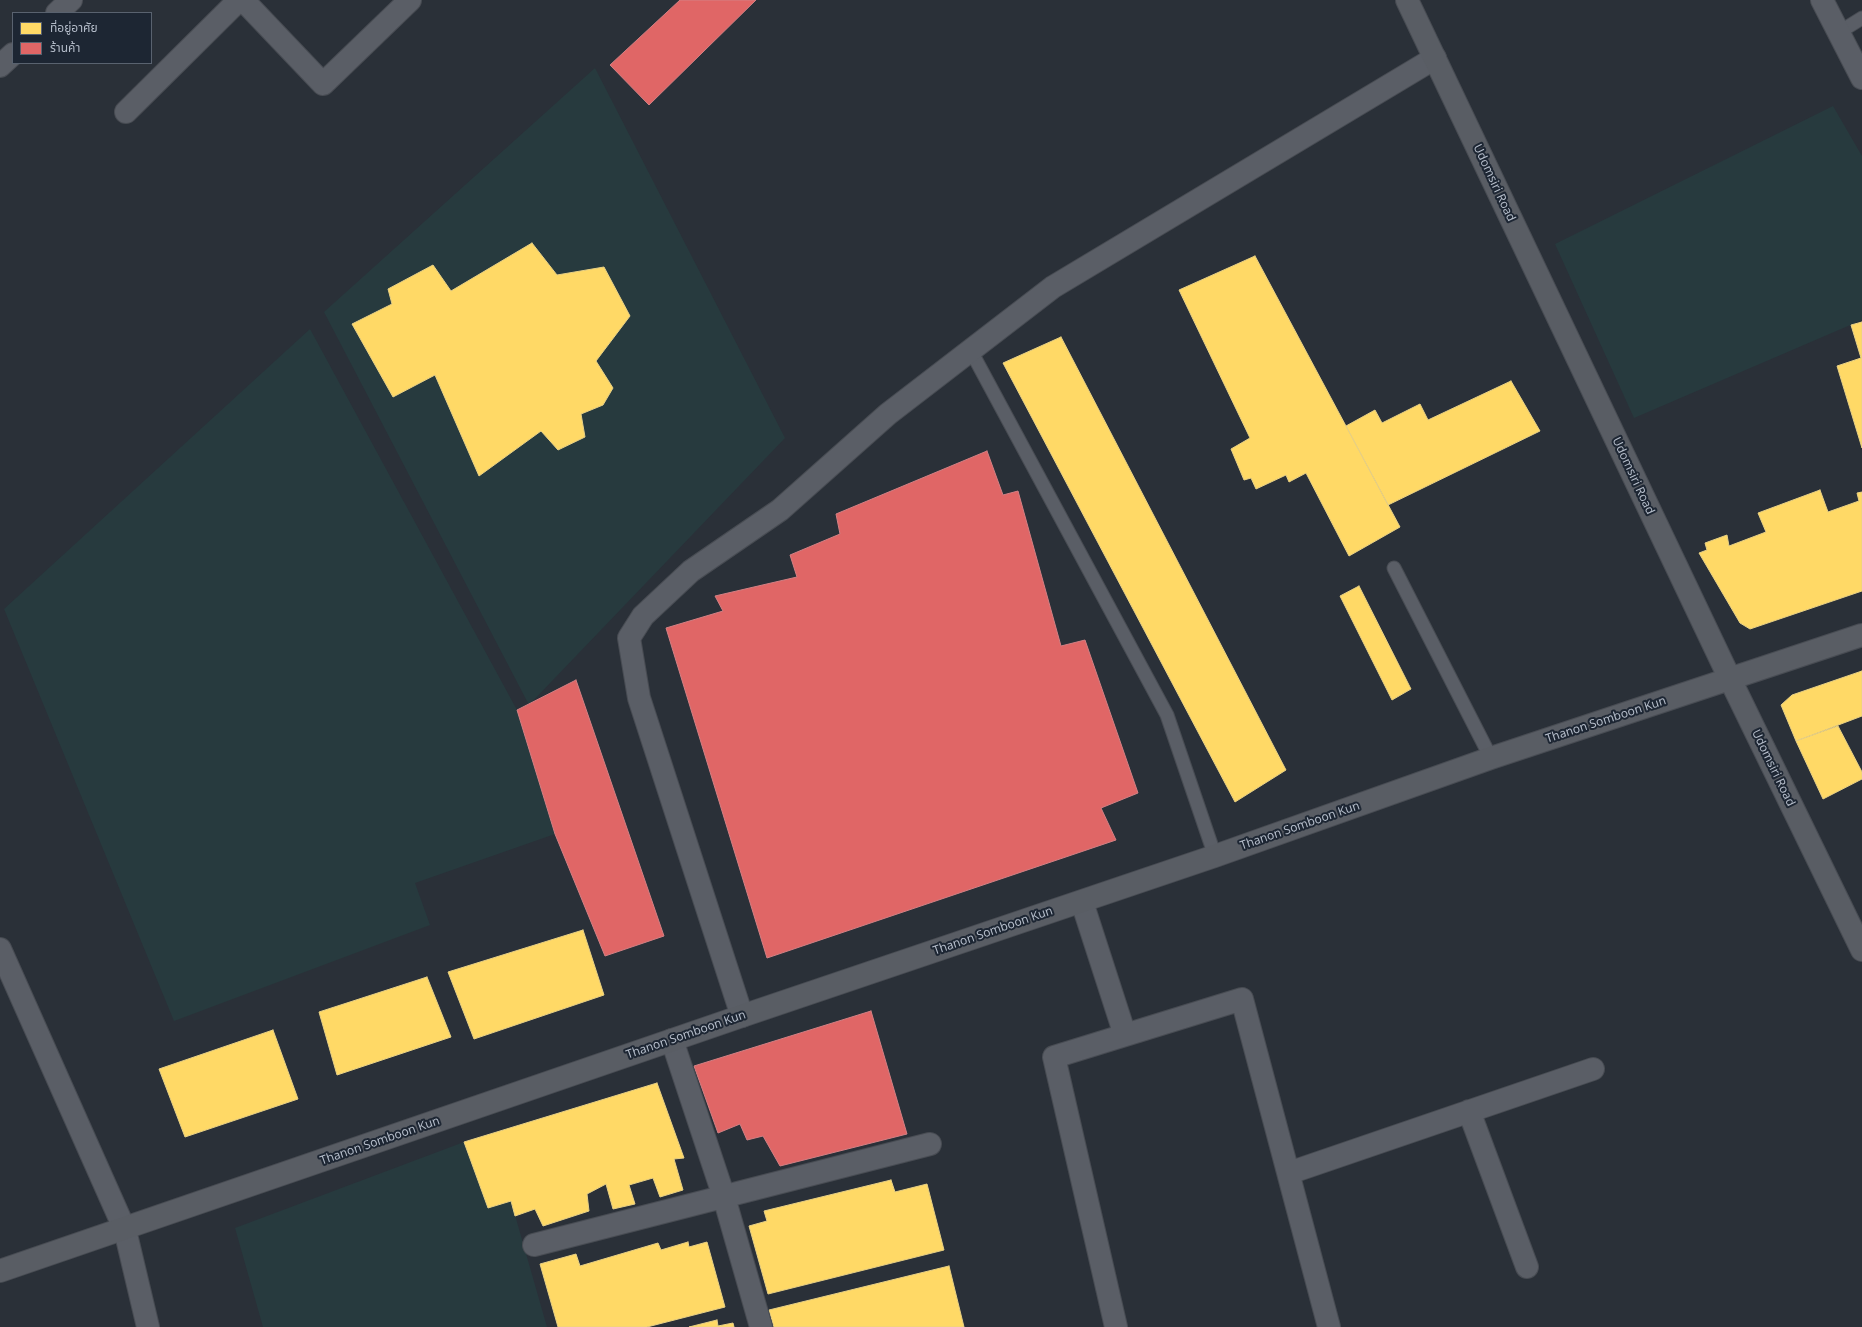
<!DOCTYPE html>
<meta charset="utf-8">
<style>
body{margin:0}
#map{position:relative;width:1862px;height:1327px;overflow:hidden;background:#2a3038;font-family:"Noto Sans","Noto Sans Thai",sans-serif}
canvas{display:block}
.legend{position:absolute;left:12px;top:12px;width:140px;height:52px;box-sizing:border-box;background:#1d2633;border:1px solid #59626f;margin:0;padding:5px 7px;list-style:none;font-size:12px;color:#b4bcc9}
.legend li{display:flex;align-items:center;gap:8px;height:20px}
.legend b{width:20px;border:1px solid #59626f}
</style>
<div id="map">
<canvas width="1862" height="1327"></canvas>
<ul class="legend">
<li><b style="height:11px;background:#ffd966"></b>ที่อยู่อาศัย</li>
<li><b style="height:11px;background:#e06666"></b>ร้านค้า</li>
</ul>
</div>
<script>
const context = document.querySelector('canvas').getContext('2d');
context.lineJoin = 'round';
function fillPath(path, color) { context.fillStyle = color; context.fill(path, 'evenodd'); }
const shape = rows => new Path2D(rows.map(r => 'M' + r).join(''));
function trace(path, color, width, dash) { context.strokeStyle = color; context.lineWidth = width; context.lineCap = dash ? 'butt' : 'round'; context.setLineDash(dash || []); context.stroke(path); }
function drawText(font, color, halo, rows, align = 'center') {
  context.font = font + ' "Noto Sans",sans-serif'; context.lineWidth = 4; context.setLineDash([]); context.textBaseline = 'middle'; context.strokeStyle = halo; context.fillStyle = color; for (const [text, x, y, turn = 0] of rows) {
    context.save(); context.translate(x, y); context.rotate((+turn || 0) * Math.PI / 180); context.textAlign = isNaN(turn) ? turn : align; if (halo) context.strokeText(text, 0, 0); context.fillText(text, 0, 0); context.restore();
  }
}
const green = shape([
 [595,68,785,438,529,705,324,312],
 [1833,106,1862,156,1862,320,1634,418,1555,244],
 [310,329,517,710,555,834,415,883,430,925,174,1021,4,609],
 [464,1142,488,1208,511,1201,547,1327,263,1327,235,1228]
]);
const homes = shape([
 [532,243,557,275,604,267,630,316,596,361,613,388,603,405,581,414,585,437,558,450,541,431,479,476,435,375,393,397,352,324,392,304,388,289,433,265,451,291,532,243],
 [1255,256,1400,527,1349,556,1306,473,1289,482,1286,475,1256,489,1251,478,1244,480,1231,449,1250,438,1179,290,1255,256],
 [1862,322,1862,448,1837,366,1861,358,1851,325,1862,322],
 [1061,337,1286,770,1235,802,1003,363,1061,337],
 [1511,381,1540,431,1388,505,1346,426,1375,410,1382,423,1420,404,1428,420,1511,381],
 [1820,490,1828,512,1859,501,1857,493,1862,492,1862,591,1750,629,1740,623,1699,553,1707,550,1705,543,1727,535,1729,546,1766,532,1758,513,1820,490],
 [1359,586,1411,689,1392,700,1340,596,1359,586],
 [1862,671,1862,716,1796,741,1781,705,1792,695,1862,671],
 [1838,726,1862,772,1862,779,1823,799,1796,741,1838,726],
 [583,930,604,995,474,1039,448,972,583,930],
 [427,977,451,1037,337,1075,319,1012,427,977],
 [273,1030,298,1099,185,1137,159,1069,273,1030],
 [657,1083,684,1158,674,1159,683,1190,660,1197,653,1178,629,1185,635,1204,613,1209,606,1184,587,1194,589,1211,543,1226,535,1209,515,1216,511,1201,488,1208,464,1142,657,1083],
 [891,1180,895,1192,927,1184,944,1250,768,1294,749,1226,767,1221,764,1211,891,1180],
 [688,1242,689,1247,707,1242,725,1307,647,1327,558,1327,540,1264,576,1254,580,1266,658,1243,661,1250,688,1242],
 [949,1266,964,1327,774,1327,769,1310,949,1266],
 [717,1320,718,1326,733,1323,734,1327,689,1327,717,1320]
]);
const shops = shape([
 [680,0,756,0,649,105,610,65,680,0],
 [987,451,1003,495,1018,491,1061,646,1085,640,1138,793,1101,808,1116,840,767,958,666,628,723,611,715,596,797,577,790,555,840,534,836,514,987,451],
 [576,680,664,936,605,956,555,834,517,710,576,680],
 [871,1011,907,1134,780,1166,763,1136,747,1140,740,1124,718,1133,694,1066,871,1011]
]);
const lane = shape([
 [1838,33,1862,18],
 [971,351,1167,715,1215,856],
 [1394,568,1491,758]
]);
const street = shape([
 [243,0,323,84,410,0],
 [1822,0,1862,78],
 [57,13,71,0],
 [0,66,13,54],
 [126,112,239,0],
 [1082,902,1125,1035],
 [0,949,125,1230,148,1327],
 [742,1016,639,698,629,638,643,616,691,571,780,510,888,414,1053,287,1435,58],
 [672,1040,724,1197,761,1327],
 [1469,1111,1527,1267],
 [1289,1173,1593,1069],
 [534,1245,930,1144],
 [1116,1327,1054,1057,1242,999,1329,1327]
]);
const secondary = shape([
 [1407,0,1730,679,1862,950],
 [0,1271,742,1016,1215,856,1491,758,1862,635]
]);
const streetNames = [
 ["Udomsiri Road",1494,183,65],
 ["Udomsiri Road",1633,476,65],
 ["Thanon Somboon Kun",1606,720,-18],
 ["Udomsiri Road",1773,768,64],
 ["Thanon Somboon Kun",1300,826,-19],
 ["Thanon Somboon Kun",993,931,-19],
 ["Thanon Somboon Kun",686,1035,-19],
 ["Thanon Somboon Kun",380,1141,-19]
];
fillPath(green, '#273a3e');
fillPath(homes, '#ffd966');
trace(homes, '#e8d084', 1);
fillPath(shops, '#e06666');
trace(shops, '#d38084', 1);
trace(lane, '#484c53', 15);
trace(street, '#484c53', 24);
trace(secondary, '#484c53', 24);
trace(lane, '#5a5e66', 13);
trace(street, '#5a5e66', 22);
trace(secondary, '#595d64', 22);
drawText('12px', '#b4bcc9', '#1d2633', streetNames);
</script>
